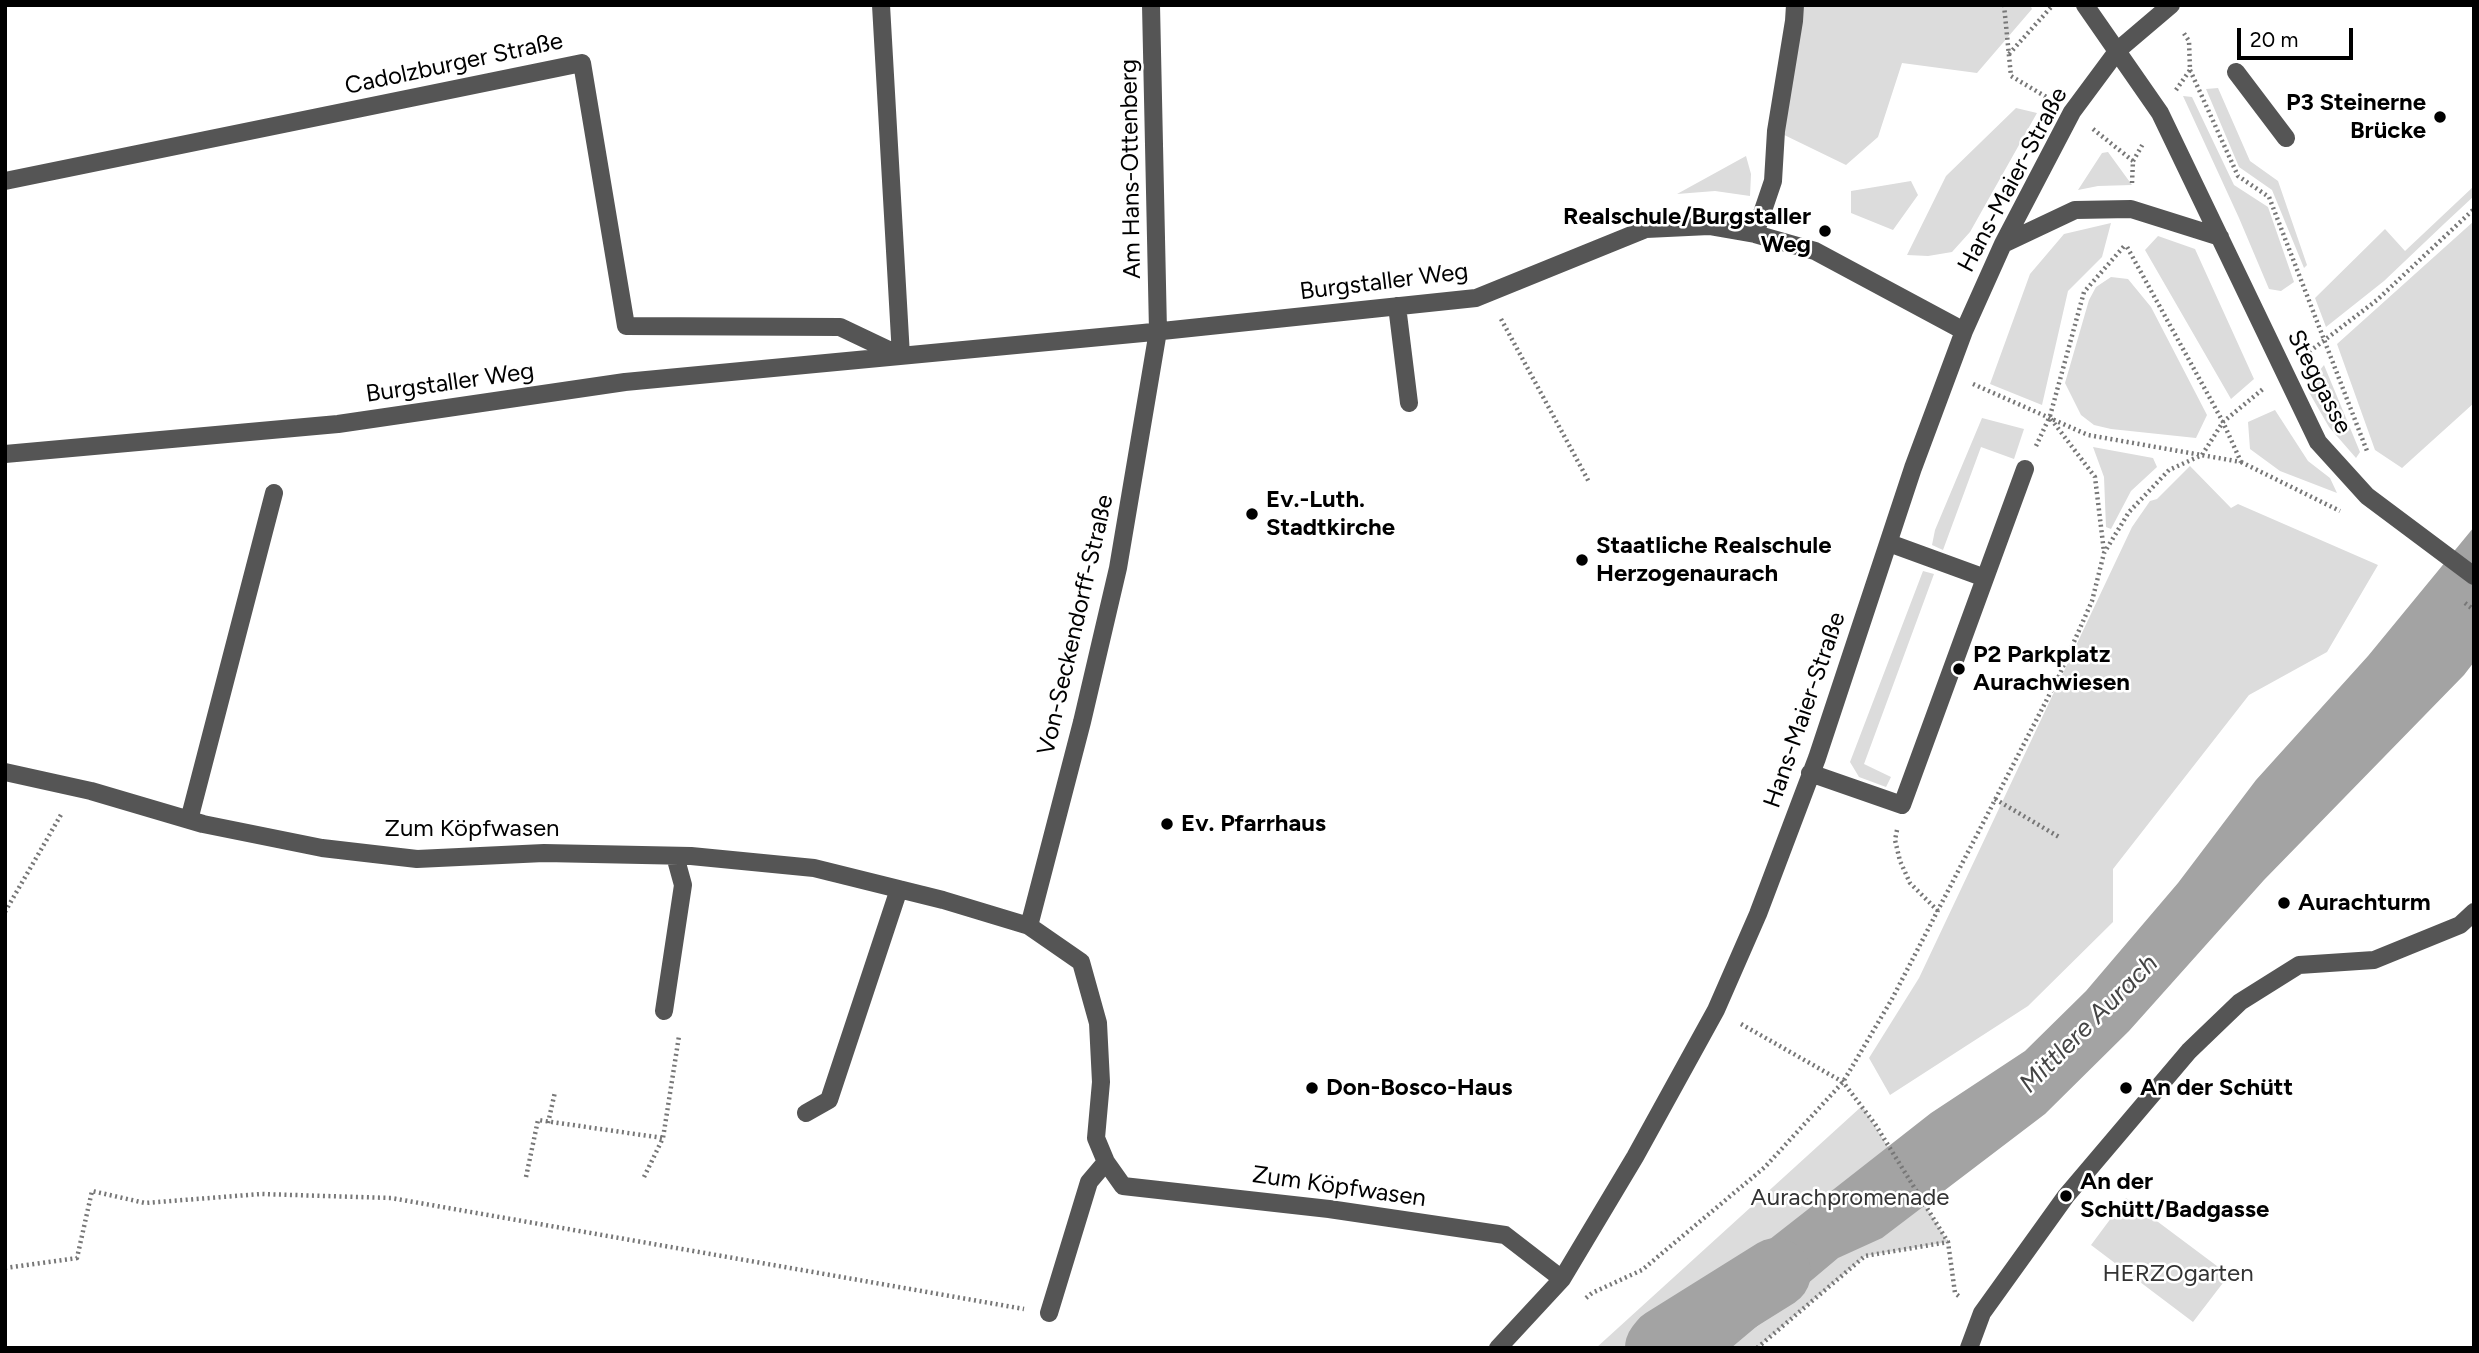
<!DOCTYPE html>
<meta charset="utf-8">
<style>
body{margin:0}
#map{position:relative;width:2479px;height:1353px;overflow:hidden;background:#fff;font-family:Figtree,sans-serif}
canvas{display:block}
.frame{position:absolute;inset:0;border:7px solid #000;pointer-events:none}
.scale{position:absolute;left:2237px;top:28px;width:116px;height:32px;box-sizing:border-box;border:4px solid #000;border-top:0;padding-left:9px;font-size:21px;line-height:24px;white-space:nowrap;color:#000;-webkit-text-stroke:5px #fff;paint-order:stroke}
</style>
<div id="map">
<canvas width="2479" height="1353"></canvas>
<div class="frame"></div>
<div class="scale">20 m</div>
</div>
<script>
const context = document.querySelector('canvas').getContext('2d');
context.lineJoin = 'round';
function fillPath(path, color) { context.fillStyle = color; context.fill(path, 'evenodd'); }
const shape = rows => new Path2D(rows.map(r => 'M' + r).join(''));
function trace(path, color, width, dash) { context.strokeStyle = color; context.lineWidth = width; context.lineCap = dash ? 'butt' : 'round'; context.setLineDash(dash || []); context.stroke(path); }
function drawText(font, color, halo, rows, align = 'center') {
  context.font = font + ' Figtree,sans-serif'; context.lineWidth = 5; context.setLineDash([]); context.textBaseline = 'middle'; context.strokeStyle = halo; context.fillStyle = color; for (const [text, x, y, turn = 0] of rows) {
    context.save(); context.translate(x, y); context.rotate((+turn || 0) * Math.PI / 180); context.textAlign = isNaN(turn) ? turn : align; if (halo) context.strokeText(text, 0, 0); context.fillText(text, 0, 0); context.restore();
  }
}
const green = shape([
 [1795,5,2030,5,2032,9,1977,73,1902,63,1878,137,1846,165,1776,131],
 [2218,88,2250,161,2278,181,2307,265,2304,268,2272,190,2239,167,2206,89],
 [2183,96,2192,97,2234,185,2268,207,2294,282,2281,291,2269,289,2239,218],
 [2016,108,2037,113,1970,232,1952,252,1928,256,1907,255,1946,176],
 [2108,152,2132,185,2098,186,2078,190,2102,153],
 [1746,156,1751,174,1750,196,1715,191,1677,194],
 [1911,181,1918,195,1893,230,1851,213,1851,191],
 [2474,186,2474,196,2445,223,2384,281,2326,327,2315,298,2385,229,2405,251],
 [2474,221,2474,403,2402,468,2375,450,2337,344],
 [2111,223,2102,257,2068,291,2042,405,1990,384,2030,274,2064,234],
 [2158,236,2195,249,2254,379,2231,399,2145,250],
 [2111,277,2128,279,2151,307,2207,415,2196,438,2111,429,2094,425,2081,415,2065,383,2089,300,2096,287],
 [2324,365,2360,452,2356,458,2329,427,2306,387],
 [2275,410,2308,461,2330,478,2337,493,2280,471,2250,449,2248,422],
 [1982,418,2024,429,2014,459,1981,447,1943,550,1932,545,1935,530],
 [2093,447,2153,458,2157,467,2131,491,2111,529,2106,527,2104,477],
 [2190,466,2231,508,2238,504,2378,565,2327,652,2249,695,2113,869,2113,922,2028,1006,1890,1095,1869,1058,1919,978,2132,527,2150,501,2157,499],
 [1923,571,1934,574,1864,764,1891,777,1886,787,1859,777,1850,762],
 [1862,1106,1948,1242,1865,1256,1757,1348,1596,1348],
 [2126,1198,2229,1275,2193,1322,2091,1245]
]);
const water = shape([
 [2474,527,2474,662,2464,675,2264,880,2129,1031,2045,1114,1882,1238,1838,1258,1731,1348,1716,1348,1682,1308,1931,1113,2025,1051,2086,991,2178,883,2256,780,2368,656]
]);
const river = shape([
 [1660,1348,1664,1343,1776,1273]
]);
const path = shape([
 [2004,5,2011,76,2048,98],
 [2009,54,2053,5],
 [2190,70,2238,176,2269,197,2367,451],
 [2176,90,2190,70,2189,41,2183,32],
 [2093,129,2133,161],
 [2132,183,2133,161,2144,142],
 [1501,319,1589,482],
 [2305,355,2377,300,2474,209],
 [1973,384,2088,435,2241,462,2223,422,2126,245],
 [2051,419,2095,477,2104,552],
 [2036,446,2050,416,2084,292,2126,244],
 [2241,462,2340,511],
 [2465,603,2474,610],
 [1995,799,2059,837],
 [1897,830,1895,840,1900,861,1910,883,1938,911],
 [5,912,62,813],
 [1741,1024,1843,1082,1875,1124,1948,1242,1955,1293,1960,1297],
 [548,1123,555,1092],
 [526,1177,538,1120,663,1138],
 [644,1177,663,1138,679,1036],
 [5,1268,77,1258,92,1191,145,1203,261,1194,391,1198,1024,1309],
 [1586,1298,1592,1293,1642,1270,1765,1167,1843,1082,1892,999,2058,678,2092,601,2104,553,2129,512,2169,470,2202,455,2223,422,2263,389],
 [1757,1348,1865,1256,1948,1242]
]);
const minor = shape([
 [2085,5,2160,113,2318,442,2367,496,2474,576],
 [2236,72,2286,138],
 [5,181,582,63,626,326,840,327,901,356,881,5],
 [1755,234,1773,181,1776,131,1794,21,1795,5],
 [2003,244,2075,210,2131,209,2220,237],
 [1397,306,1409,403],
 [5,454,338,424,625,382,1143,333,1476,298,1646,229,1709,226,1755,234,1815,251,1964,331],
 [1889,543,1985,578],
 [5,772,91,791,203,824,322,848,417,859,544,853,691,856,814,868,943,900,1029,926,1081,962,1098,1023,1101,1082,1096,1138,1106,1162,1123,1186,1329,1209,1505,1235,1562,1279],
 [1810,773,1902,805,2025,469],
 [189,820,274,493],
 [1029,926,1082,722,1118,568,1158,331,1151,5],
 [664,1011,683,885,675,856],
 [806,1113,829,1100,899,889],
 [1049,1313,1089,1182,1106,1162],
 [1498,1348,1562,1279,1635,1157,1716,1010,1758,914,1817,758,1913,468,1964,331,2003,244,2072,112,2118,50,2171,5],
 [1969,1348,1982,1313,2066,1196,2189,1051,2240,1002,2299,965,2374,960,2460,925,2474,912]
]);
const markers = [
 [2440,117,7,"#000"],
 [1825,231,7,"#000"],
 [1252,514,7,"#000"],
 [1582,560,7,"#000"],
 [1959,669,7,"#000"],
 [1167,824,7,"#000"],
 [2284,903,7,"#000"],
 [1312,1088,7,"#000"],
 [2126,1088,7,"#000"],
 [2066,1196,7,"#000"]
];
const streetNames = [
 ["Cadolzburger Straße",454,64,-12],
 ["Am Hans-Ottenberg",1131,169,-91],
 ["Hans-Maier-Straße",2013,180,-62],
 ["Burgstaller Weg",1384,282,-7],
 ["Steggasse",2319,382,63],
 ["Burgstaller Weg",450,383,-8],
 ["Von-Seckendorff-Straße",1076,625,-77],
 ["Hans-Maier-Straße",1805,710,-71],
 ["Zum Köpfwasen",472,829],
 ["Zum Köpfwasen",1339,1187,8]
];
const poiNames = [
 ["P3 Steinerne",2426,103,"right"],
 ["Brücke",2426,131,"right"],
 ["Realschule/Burgstaller",1811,217,"right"],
 ["Weg",1811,245,"right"],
 ["Ev.-Luth.",1266,500],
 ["Stadtkirche",1266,528],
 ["Staatliche Realschule",1596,546],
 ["Herzogenaurach",1596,574],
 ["P2 Parkplatz",1973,655],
 ["Aurachwiesen",1973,683],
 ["Ev. Pfarrhaus",1181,824],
 ["Aurachturm",2298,903],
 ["Don-Bosco-Haus",1326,1088],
 ["An der Schütt",2140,1088],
 ["An der",2080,1182],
 ["Schütt/Badgasse",2080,1210]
];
const parkNames = [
 ["Aurachpromenade",1850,1198],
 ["HERZOgarten",2178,1274]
];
const waterNames = [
 ["Mittlere Aurach",2089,1024,-45]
];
fillPath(green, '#dcdcdc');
fillPath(water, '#a3a3a3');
trace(river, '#a3a3a3', 70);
trace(path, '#777', 4.5, [2, 3.5]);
trace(minor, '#555', 18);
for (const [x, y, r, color] of markers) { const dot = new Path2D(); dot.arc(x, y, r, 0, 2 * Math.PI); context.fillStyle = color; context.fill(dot); trace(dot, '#fff', 2.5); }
drawText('24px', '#000', '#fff', streetNames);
drawText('bold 24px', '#000', '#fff', poiNames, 'left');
drawText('24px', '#333', '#fff', parkNames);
drawText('italic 26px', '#444', '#fff', waterNames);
</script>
